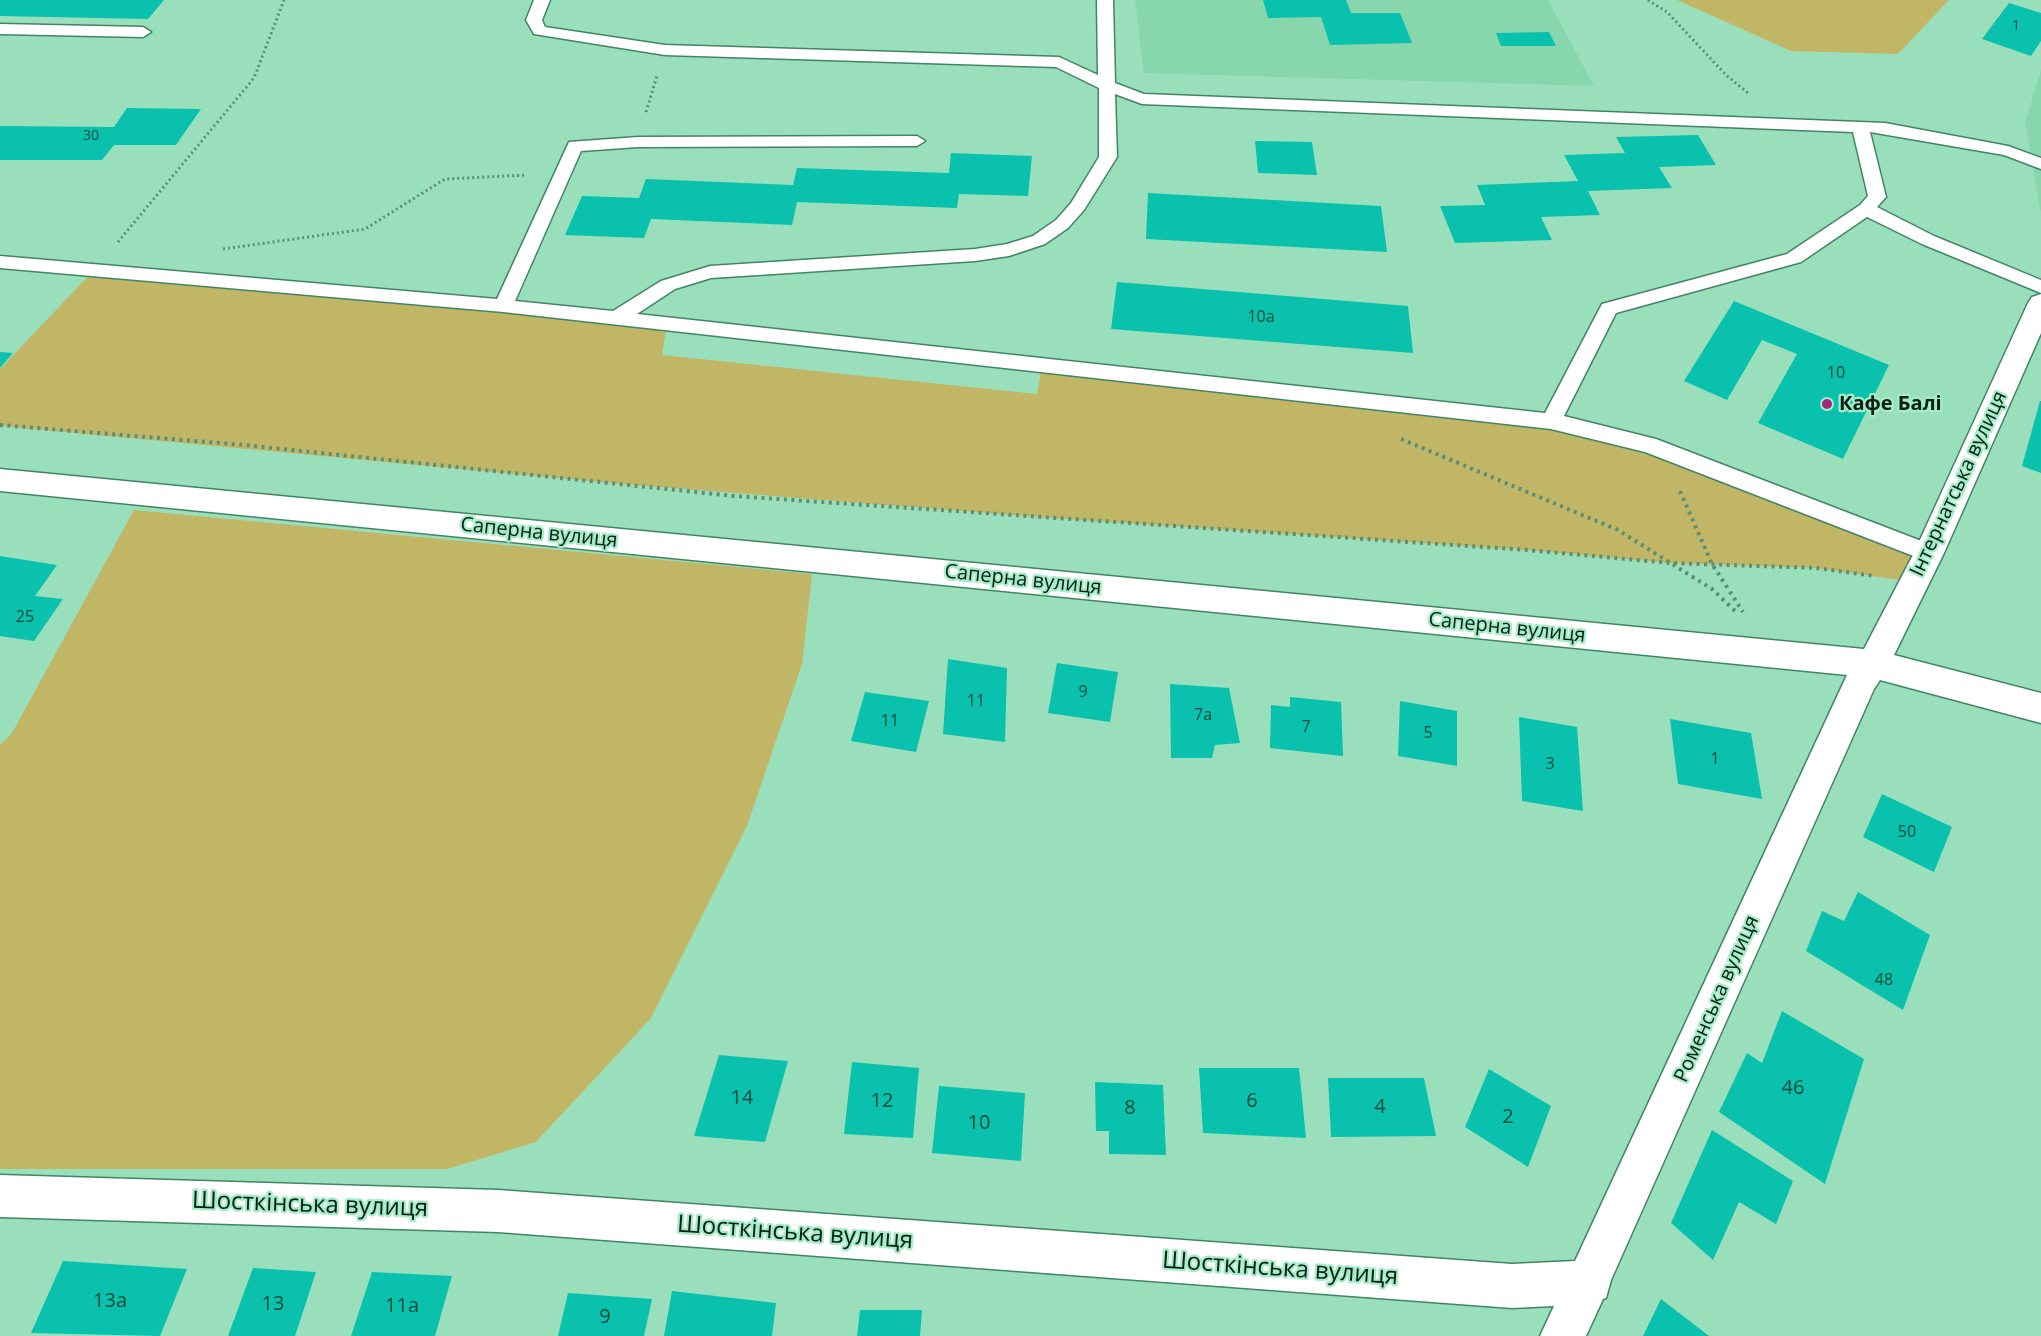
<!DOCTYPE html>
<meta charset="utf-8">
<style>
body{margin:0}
canvas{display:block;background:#9adfbb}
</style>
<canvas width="2041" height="1336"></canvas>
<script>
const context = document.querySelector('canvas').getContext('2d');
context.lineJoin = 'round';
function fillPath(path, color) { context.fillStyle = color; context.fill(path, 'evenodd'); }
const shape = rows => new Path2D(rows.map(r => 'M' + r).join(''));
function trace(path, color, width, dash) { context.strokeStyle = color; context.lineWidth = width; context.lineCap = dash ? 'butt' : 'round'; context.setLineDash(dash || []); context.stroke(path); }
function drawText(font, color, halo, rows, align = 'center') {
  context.font = font + ' "Open Sans",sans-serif'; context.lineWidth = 4.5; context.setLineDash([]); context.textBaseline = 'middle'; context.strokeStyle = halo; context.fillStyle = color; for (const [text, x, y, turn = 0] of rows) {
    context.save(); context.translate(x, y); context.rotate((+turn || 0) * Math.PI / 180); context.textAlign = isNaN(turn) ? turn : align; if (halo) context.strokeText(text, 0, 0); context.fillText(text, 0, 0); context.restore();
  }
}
const built = shape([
 [1135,0,1548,0,1594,86,1144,73],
 [2041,70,2041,214,2025,123]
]);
const green = shape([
 [1677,0,1949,0,1898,54,1791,51],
 [96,268,667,325,662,355,1037,394,1042,366,1551,421,1649,445,1929,553,1914,582,1816,568,1670,563,1527,550,1050,518,622,484,0,426,0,369],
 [134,510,812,574,802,664,747,826,651,1018,536,1142,447,1169,0,1169,0,745,12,733]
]);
const building = shape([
 [0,0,164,0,148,19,0,16],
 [1263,0,1346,0,1351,13,1400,13,1412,43,1330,45,1321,17,1268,18],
 [2009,3,2041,13,2041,41,2031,56,1982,39],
 [1549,32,1556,46,1501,46,1496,33],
 [127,108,201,109,176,145,114,145,102,160,0,160,0,126,114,127],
 [1698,135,1716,165,1659,167,1672,188,1588,191,1600,215,1541,217,1552,240,1455,243,1440,206,1485,205,1477,185,1578,181,1564,155,1625,153,1616,137],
 [1255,141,1312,142,1317,175,1258,173],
 [951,153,1032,156,1028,196,959,194,957,208,797,202,792,225,651,219,644,238,565,235,582,196,639,198,646,179,793,185,797,168,949,173],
 [1148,193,1381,206,1387,252,1146,239],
 [1117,282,1408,306,1413,353,1111,329],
 [1734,301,1889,365,1843,459,1758,423,1797,354,1762,340,1727,400,1684,381],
 [0,352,13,353,0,368],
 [2040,401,2041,401,2041,473,2022,466],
 [0,556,57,565,35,596,63,599,34,641,0,636],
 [948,659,1007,668,1005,742,943,734],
 [1057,663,1118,672,1110,722,1048,713],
 [1170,684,1229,688,1240,743,1215,745,1212,758,1171,758],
 [865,692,929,701,916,752,851,741],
 [1290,697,1341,702,1343,756,1270,748,1271,705,1290,707],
 [1400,701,1457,711,1457,766,1398,756],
 [1519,717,1577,727,1583,811,1522,801],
 [1670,719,1751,733,1762,799,1678,784],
 [1882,794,1952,827,1934,872,1863,837],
 [1858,892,1930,935,1903,1010,1806,951,1822,911,1844,921],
 [1782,1011,1864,1059,1825,1184,1719,1112,1747,1053,1762,1063],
 [719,1055,788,1061,765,1142,694,1136],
 [852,1062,919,1068,913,1138,844,1134],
 [1199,1068,1299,1068,1306,1138,1203,1133],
 [1489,1069,1551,1106,1528,1167,1465,1127],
 [1328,1078,1424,1078,1436,1136,1331,1137],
 [1095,1082,1163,1085,1166,1155,1109,1154,1109,1131,1096,1131],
 [939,1086,1025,1093,1021,1161,932,1153],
 [1712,1130,1793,1181,1776,1224,1739,1202,1713,1260,1671,1223],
 [63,1261,187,1269,160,1336,31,1333],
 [253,1268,316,1272,295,1336,228,1336],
 [372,1272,452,1276,435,1336,351,1336],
 [672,1291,776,1303,772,1336,664,1336],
 [568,1293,652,1299,644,1336,558,1336],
 [1661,1299,1709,1336,1643,1336],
 [860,1310,922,1310,920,1336,857,1336]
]);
const pathFar1 = shape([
 [1648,0,1667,12,1726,75,1748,93],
 [646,112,657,76],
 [118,242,254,78,284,0],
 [223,249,365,229,445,179,527,175]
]);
const path = shape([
 [0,425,244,445,734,496,1527,550,1670,563,1816,568,1875,576],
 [1401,439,1618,530,1712,589,1736,612],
 [1680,491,1712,564,1743,612]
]);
const lane = shape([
 [534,0,550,0,542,20,545,27,665,45,1059,57,1098,75,1097,0,1113,0,1115,83,1144,94,1885,123,2008,146,2041,158,2041,169,2004,155,1870,132,1886,197,1877,207,1934,236,2041,280,2041,293,1922,244,1867,217,1801,262,1616,313,1564,416,1656,439,1937,547,1940,553,1937,559,1929,562,1645,452,1551,429,503,312,0,268,0,256,497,299,569,142,638,137,917,136,925,141,917,146,638,147,581,151,515,301,613,311,661,281,710,266,975,249,1007,244,1033,236,1056,220,1071,203,1099,157,1099,88,1056,67,665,55,534,34,526,20,534,0],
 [1115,94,1142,104,1853,132,1868,196,1860,205,1787,254,1602,304,1545,413,637,314,675,289,711,278,975,261,1009,256,1045,244,1068,228,1084,210,1117,157,1115,94],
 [0,24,143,27,151,32,143,37,0,34,0,24]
]);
const street = shape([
 [2041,294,2041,333,1944,553,1894,655,2041,693,2041,723,1880,680,1874,689,1611,1280,1606,1298,1603,1299,1586,1336,1540,1336,1554,1306,1512,1308,498,1232,0,1217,0,1175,498,1190,1512,1264,1575,1261,1847,675,0,491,0,469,1864,649,1914,553,2028,303,2032,297,2041,294]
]);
const markers = [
 [1827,404,6,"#a0287f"]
];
const farNumbernames = [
 ["1",2016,26],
 ["30",91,136]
];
const numberNames = [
 ["10а",1261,317],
 ["10",1836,373],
 ["25",25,617],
 ["9",1083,692],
 ["11",976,701],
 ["7а",1203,715],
 ["11",890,721],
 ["7",1306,727],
 ["5",1428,733],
 ["1",1715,759],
 ["3",1550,764],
 ["50",1907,832],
 ["48",1884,980]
];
const poiNames = [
 ["Кафе Балі",1839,404]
];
const streetNames = [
 ["Інтернатська вулиця",1959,484,-65],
 ["Саперна вулиця",539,533,6],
 ["Саперна вулиця",1023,580,6],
 ["Саперна вулиця",1507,628,6],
 ["Роменська вулиця",1717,999,-66]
];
const nearNumbernames = [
 ["46",1793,1088],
 ["14",742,1098],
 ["12",882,1101],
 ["6",1252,1101],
 ["4",1380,1107],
 ["8",1130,1108],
 ["2",1508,1117],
 ["10",979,1123],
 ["13а",110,1301],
 ["13",273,1304],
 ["11а",402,1306],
 ["9",605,1317]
];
const nearStreetnames = [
 ["Шосткінська вулиця",310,1205,2],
 ["Шосткінська вулиця",795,1233,4],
 ["Шосткінська вулиця",1280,1269,4]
];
fillPath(built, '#87d6ae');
fillPath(green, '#c1b666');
fillPath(building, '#09c1ac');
trace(lane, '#418565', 3);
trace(street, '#418565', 3);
trace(pathFar1, '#5b8f75', 3, [2, 3]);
trace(path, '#5b8f75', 4, [3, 4.5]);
fillPath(lane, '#fff');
fillPath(street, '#fff');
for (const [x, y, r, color] of markers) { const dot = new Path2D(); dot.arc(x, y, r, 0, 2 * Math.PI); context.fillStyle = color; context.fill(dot); trace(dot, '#a6ecc8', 2); }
drawText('14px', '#05493a', null, farNumbernames);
drawText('16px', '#05493a', null, numberNames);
drawText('bold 20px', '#042114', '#a6ecc8', poiNames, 'left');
drawText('20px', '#042114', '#a6ecc8', streetNames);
drawText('20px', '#05493a', null, nearNumbernames);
drawText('24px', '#042114', '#a6ecc8', nearStreetnames);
</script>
